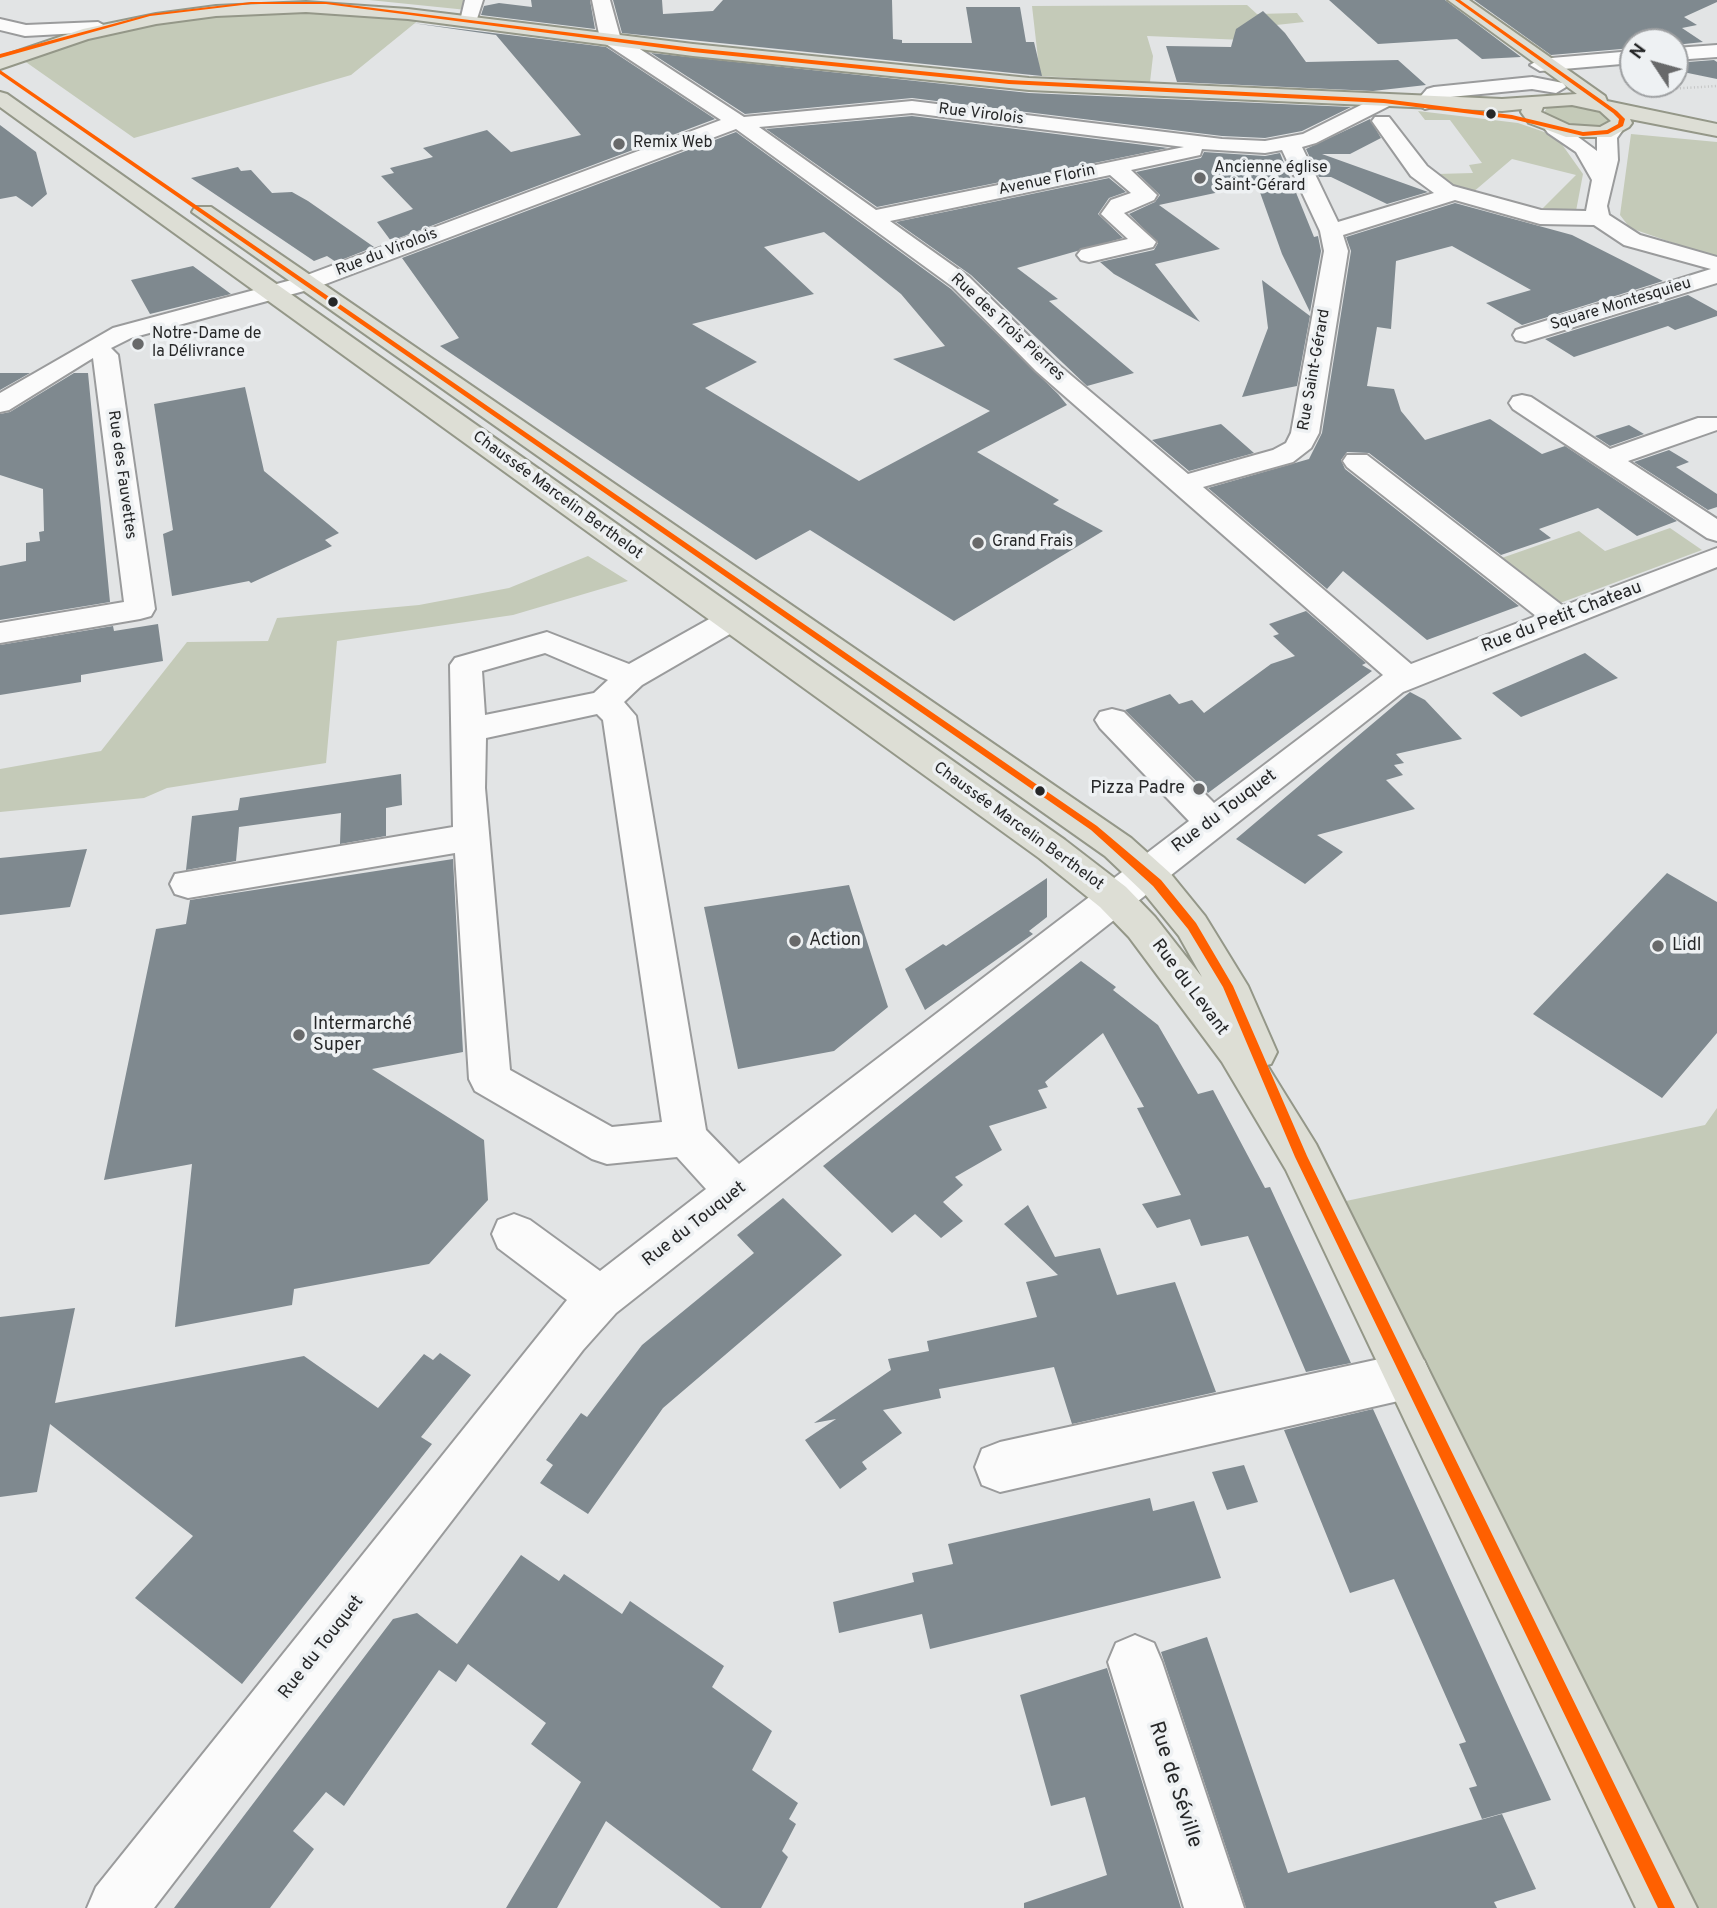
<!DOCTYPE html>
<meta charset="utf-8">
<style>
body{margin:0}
#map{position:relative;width:1717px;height:1908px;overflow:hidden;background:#e2e4e5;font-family:Overpass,sans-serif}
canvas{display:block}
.north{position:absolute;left:1619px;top:28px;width:70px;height:70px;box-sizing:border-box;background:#eef1f3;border:2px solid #9ea0a2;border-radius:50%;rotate:306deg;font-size:19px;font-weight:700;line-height:28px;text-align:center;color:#262728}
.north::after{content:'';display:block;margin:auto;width:24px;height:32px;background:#68696a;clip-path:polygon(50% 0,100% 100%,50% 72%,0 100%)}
</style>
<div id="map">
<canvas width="1717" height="1908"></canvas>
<div class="north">N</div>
</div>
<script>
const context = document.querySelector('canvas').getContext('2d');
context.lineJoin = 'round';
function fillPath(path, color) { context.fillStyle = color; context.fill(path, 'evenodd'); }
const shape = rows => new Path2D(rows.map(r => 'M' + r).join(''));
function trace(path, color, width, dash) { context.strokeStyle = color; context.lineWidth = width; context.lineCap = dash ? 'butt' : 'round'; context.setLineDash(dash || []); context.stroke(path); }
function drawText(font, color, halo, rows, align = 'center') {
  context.font = font + ' Overpass,sans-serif'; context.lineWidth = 7; context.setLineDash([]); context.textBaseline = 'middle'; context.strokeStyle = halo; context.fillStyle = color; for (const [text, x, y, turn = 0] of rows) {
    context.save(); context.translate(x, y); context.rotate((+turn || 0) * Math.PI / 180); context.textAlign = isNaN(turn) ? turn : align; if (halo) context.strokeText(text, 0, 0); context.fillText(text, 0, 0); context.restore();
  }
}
const green = shape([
 [369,0,465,0,467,10],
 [1247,5,1257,14,1297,13,1304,22,1267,26,1268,41,1147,36,1153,56,1150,82,1040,76,1032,6],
 [326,11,420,19,351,75,134,138,23,60,83,38,199,15],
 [1568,103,1602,111,1609,120,1598,127,1574,128,1543,114,1548,106],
 [1418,111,1518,123,1556,136,1583,174,1576,211,1541,210,1576,175,1512,159,1472,193,1458,189,1437,174,1473,173,1469,165,1482,163,1450,120,1425,120],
 [1631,134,1717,142,1717,258,1630,228,1620,215],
 [1670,528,1702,550,1552,606,1496,560,1579,531,1605,551],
 [588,556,628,581,513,615,337,641,326,763,167,788,144,798,0,812,0,769,101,751,187,642,268,641,277,618,419,605,509,588],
 [1717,1108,1717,1908,1687,1908,1346,1201,1705,1125]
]);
const building = shape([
 [531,0,590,0,595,29,481,15,484,6,499,3,532,7],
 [613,0,662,0,663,14,713,11,723,0,892,0,893,39,902,40,902,43,972,43,966,7,1020,7,1026,42,1034,42,1042,76,622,33],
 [1329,0,1445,0,1521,57,1482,59,1457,39,1378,44],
 [1474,0,1717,0,1717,2,1684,17,1697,25,1682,28,1703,42,1675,45,1675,42,1633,42,1633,48,1551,55],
 [1263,11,1285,33,1306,62,1398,60,1426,85,1373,91,1177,82,1166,46,1231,47,1236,29],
 [412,23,606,47,715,119,391,241,377,222,413,209,381,176,394,173,390,168,433,157,423,148,487,130,511,152,581,135,496,35],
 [651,53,1029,93,1351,107,1302,131,1265,138,1222,136,912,98,745,114],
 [1714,60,1717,62,1717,79,1683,72,1675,74,1675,63],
 [912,116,1168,148,877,207,766,129],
 [1370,119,1381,138,1350,154,1322,154,1428,192,1387,204,1331,177,1319,177,1306,149],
 [0,125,36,152,47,194,32,207,16,196,0,199],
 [736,132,951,289,1058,394,1067,405,977,452,1059,500,1053,504,1103,531,954,621,810,530,756,560,440,346,459,338,402,258],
 [824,232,901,294,945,346,893,359,990,411,859,481,705,388,757,362,692,324,814,294,764,247],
 [1204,152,1265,156,1280,153,1314,237,1318,236,1321,251,1310,312,1282,254,1257,184,1159,205,1220,249,1155,264,1200,322,1114,274,1100,262,1154,250,1158,243,1129,214,1155,202,1160,195,1136,172,1201,158],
 [238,167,241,171,251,170,272,193,292,192,308,201,374,247,336,262,327,256,314,261,191,178],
 [1109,178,1126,192,1109,198,1098,214,1123,238,1017,268,1058,299,1049,301,1134,373,1087,386,971,275,896,222],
 [1455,203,1572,235,1663,281,1522,325,1486,303,1531,290,1452,246,1396,261,1391,329,1377,327,1367,386,1394,389,1401,411,1425,440,1490,419,1542,454,1565,446,1677,521,1637,536,1598,508,1539,529,1551,538,1501,555,1369,453,1347,452,1341,460,1345,469,1519,606,1427,640,1343,571,1327,589,1208,488,1309,459,1322,433,1351,251,1346,237],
 [193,266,231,294,150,314,131,280],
 [1262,280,1310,316,1297,386,1242,397,1268,328],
 [1688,295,1717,311,1717,316,1675,330,1668,326,1574,357,1545,339],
 [0,373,30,373,0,390],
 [74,373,88,373,110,602,0,620,0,566,26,561,26,543,40,541,39,532,44,531,43,489,0,475,0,414,10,412],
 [245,387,264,471,339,533,325,540,332,546,251,583,249,581,172,596,163,534,173,530,154,404],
 [1221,424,1254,453,1189,471,1152,440],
 [1629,425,1644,434,1610,446,1595,436],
 [1669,450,1689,462,1676,467,1717,494,1717,507,1708,510,1634,462],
 [1306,611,1366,663,1362,665,1372,671,1208,793,1125,710,1170,694,1179,704,1192,700,1204,713,1271,664,1295,656,1273,636,1279,634,1269,624],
 [158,624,163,661,81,675,81,682,0,695,0,645,113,626,114,631],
 [1585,653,1618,678,1521,717,1492,693],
 [1410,692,1425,700,1462,739,1396,754,1404,763,1394,765,1403,775,1386,780,1415,809,1317,835,1343,852,1305,884,1236,839],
 [401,774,402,805,386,808,386,836,340,844,341,813,239,827,236,861,186,870,192,816,238,810,240,798],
 [87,849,70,907,0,915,0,858],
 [453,859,463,1052,372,1069,484,1140,488,1200,429,1264,294,1289,292,1305,175,1327,192,1164,104,1180,156,929,186,924,190,900],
 [1667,873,1717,902,1717,1033,1662,1098,1533,1014],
 [1047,878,1047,917,1029,931,1033,934,925,1010,905,969,943,944,946,946],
 [849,885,888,1007,834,1051,738,1069,704,907],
 [1081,961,1116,987,1113,990,1158,1025,1198,1094,1213,1090,1265,1188,1270,1187,1351,1363,1306,1372,1248,1236,1201,1246,1190,1219,1157,1228,1142,1204,1181,1195,1137,1108,1144,1107,1103,1033,1045,1082,1048,1087,1038,1090,1047,1108,989,1126,1002,1150,955,1177,963,1185,943,1202,963,1221,941,1238,915,1214,892,1233,823,1166],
 [783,1198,842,1255,663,1408,588,1514,540,1483,553,1465,546,1460,581,1413,587,1417,642,1345,754,1253,737,1235],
 [1028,1205,1055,1257,1100,1248,1117,1295,1175,1282,1216,1392,1072,1424,1054,1367,939,1389,941,1398,883,1410,902,1433,862,1462,867,1469,840,1489,805,1440,836,1419,814,1423,891,1370,888,1359,929,1351,927,1341,1037,1317,1026,1282,1058,1275,1004,1224],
 [75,1308,55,1403,304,1356,378,1408,424,1354,433,1360,440,1353,471,1375,421,1437,432,1444,242,1684,135,1598,193,1536,50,1424,37,1492,0,1497,0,1317],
 [1373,1409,1514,1720,1551,1800,1482,1819,1469,1788,1477,1786,1459,1744,1466,1742,1394,1579,1350,1593,1284,1430],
 [1244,1465,1258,1502,1227,1510,1212,1472],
 [1150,1498,1153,1511,1194,1501,1221,1578,930,1649,922,1614,839,1633,833,1602,914,1582,912,1573,953,1564,948,1544],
 [521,1555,559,1581,564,1574,622,1614,630,1601,724,1666,712,1687,772,1731,752,1770,798,1803,789,1819,796,1824,782,1851,788,1857,761,1908,721,1908,606,1821,557,1908,506,1908,581,1782,531,1744,546,1723,468,1664,456,1682,439,1670,344,1806,326,1792,293,1831,314,1849,270,1908,174,1908,393,1619,417,1613,457,1644],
 [1207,1637,1288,1873,1502,1814,1536,1889,1494,1902,1497,1908,1246,1908,1161,1652],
 [1107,1668,1181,1908,1024,1908,1024,1903,1107,1875,1085,1797,1051,1806,1020,1695]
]);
const path = shape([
 [1652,90,1717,86]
]);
const minor = shape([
 [465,0,483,0,475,25,463,25,460,21,465,0],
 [592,0,610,0,620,36,744,117,912,101,1222,139,1265,141,1303,134,1377,97,1391,97,1394,101,1391,105,1316,143,1302,147,1338,222,1434,193,1411,176,1372,121,1375,117,1389,117,1427,166,1453,186,1541,210,1586,211,1592,180,1576,152,1548,133,1545,129,1548,125,1562,125,1597,151,1597,137,1605,127,1619,127,1622,131,1617,138,1618,160,1607,206,1609,215,1640,235,1717,257,1717,283,1525,342,1516,340,1513,335,1516,330,1711,269,1624,245,1594,225,1540,224,1455,200,1343,235,1348,251,1319,433,1311,448,1293,462,1203,487,1411,664,1536,616,1347,467,1343,461,1347,455,1367,455,1563,606,1717,548,1717,567,1403,692,616,1313,583,1350,154,1908,87,1908,96,1887,567,1300,498,1248,492,1234,498,1220,514,1214,530,1220,600,1271,706,1189,677,1157,607,1164,592,1159,475,1091,469,1079,455,853,188,898,175,894,170,884,175,874,453,827,450,665,455,658,547,632,629,664,720,613,731,610,742,613,747,620,742,627,642,685,624,702,636,716,706,1130,739,1164,1189,821,1100,728,1095,720,1100,712,1112,709,1124,712,1214,803,1383,675,1036,371,953,287,736,129,315,288,131,338,111,348,118,355,155,609,151,616,140,619,0,643,0,623,124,602,93,358,9,410,0,412,0,393,113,328,299,278,721,120,606,44,599,34,592,0],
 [912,113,1184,147,876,210,759,127,912,113],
 [1202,149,1265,153,1282,150,1320,231,1324,251,1291,433,1286,443,1273,450,1188,474,1054,361,969,277,890,221,1110,175,1131,193,1111,200,1101,214,1128,239,1081,250,1077,255,1081,260,1089,262,1153,247,1156,242,1124,213,1154,200,1157,195,1131,170,1200,155,1202,149],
 [545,653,608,680,594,693,485,715,482,671,545,653],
 [597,714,603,720,662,1122,612,1127,510,1070,485,788,486,738,597,714],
 [0,19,26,25,98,22,107,27,98,32,25,36,0,30,0,19],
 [1717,45,1717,57,1675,60,1675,48,1717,45],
 [1633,51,1633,63,1540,71,1530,65,1540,59,1633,51],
 [1532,77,1563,83,1566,87,1556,93,1532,89,1440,98,1432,107,1425,109,1415,103,1427,89,1434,87,1532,77],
 [1522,395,1531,397,1610,449,1698,418,1717,418,1717,430,1628,461,1717,519,1717,541,1707,538,1513,409,1509,403,1513,397,1522,395],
 [1407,1353,1424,1360,1431,1376,1424,1392,1407,1399,1000,1492,982,1485,975,1467,982,1449,1000,1442,1407,1353],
 [1135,1635,1154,1643,1162,1662,1244,1908,1184,1908,1108,1662,1116,1643,1135,1635]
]);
const major = shape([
 [1448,0,1469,0,1605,96,1607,101,1717,124,1717,136,1630,119,1632,123,1629,127,1611,137,1566,137,1529,123,1521,112,1522,109,1502,111,1029,90,693,56,408,19,306,12,216,16,156,24,88,39,0,69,0,57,83,29,156,14,216,6,306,2,408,9,693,44,1029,78,1502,99,1577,94,1448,0],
 [1572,105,1600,111,1611,121,1600,127,1569,125,1541,112,1543,107,1572,105],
 [0,92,7,94,1065,840,1126,887,1155,917,1202,977,1179,936,1144,893,1105,856,192,212,195,207,211,207,1131,838,1170,873,1205,916,1248,986,1277,1052,1271,1064,1267,1065,1316,1144,1697,1908,1636,1908,1286,1170,1222,1062,1129,937,1100,907,1039,858,0,107,0,92]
]);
const bus1 = shape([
 [1455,0,1460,0,1617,111,1625,119,1623,126,1608,134,1583,136,1512,119,1384,103,1009,84,693,52,326,4,251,4,150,16,0,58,0,54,150,14,251,2,326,2,693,48,1009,80,1384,99,1512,115,1583,132,1607,130,1618,124,1619,119,1613,113,1455,0],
 [0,70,1097,826,1161,880,1196,923,1233,986,1307,1156,1675,1908,1658,1908,1295,1157,1223,987,1188,929,1153,886,1091,830,0,74,0,70]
]);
const markers = [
 [1491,114,6,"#262728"],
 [619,144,7,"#68696a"],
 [1200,178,7,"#68696a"],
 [333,302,6,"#262728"],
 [138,344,7,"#68696a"],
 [978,543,7,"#68696a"],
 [1199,789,7,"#68696a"],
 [1040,791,6,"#262728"],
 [795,941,7,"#68696a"],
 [1658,946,7,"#68696a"],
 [299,1035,7,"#68696a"]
];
const farStreetnames = [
 ["Rue Virolois",981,115,7],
 ["Avenue Florin",1047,181,-12],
 ["Rue du Virolois",387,253,-21],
 ["Square Montesquieu",1621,305,-17],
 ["Rue des Trois Pierres",1007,328,43],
 ["Rue Saint-Gérard",1315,370,-80],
 ["Rue des Fauvettes",121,475,82],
 ["Chaussée Marcelin Berthelot",557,496,36],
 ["Chaussée Marcelin Berthelot",1018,827,36]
];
const farPoinames = [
 ["Remix Web",633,144],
 ["Ancienne église",1214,169],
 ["Saint-Gérard",1214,187],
 ["Notre-Dame de",152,335],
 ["la Délivrance",152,353],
 ["Grand Frais",992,543]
];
const streetNames = [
 ["Rue du Petit Chateau",1562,618,-21],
 ["Rue du Touquet",1225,812,-37],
 ["Rue du Levant",1189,988,53],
 ["Rue du Touquet",695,1225,-38],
 ["Rue du Touquet",322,1648,-52]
];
const poiNames = [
 ["Pizza Padre",1185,789,"right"],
 ["Action",809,941],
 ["Lidl",1672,946],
 ["Intermarché",313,1025],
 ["Super",313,1046]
];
const nearStreetnames = [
 ["Rue de Séville",1174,1785,72]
];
fillPath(green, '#c4cab8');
fillPath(building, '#7f898f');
trace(minor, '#9a9b9c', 4);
trace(major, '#949788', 4);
trace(path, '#c3c4c4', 2.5, [1, 2.5]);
fillPath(minor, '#fbfbfb');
fillPath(major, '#ddded5');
fillPath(bus1, '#ff6000');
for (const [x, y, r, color] of markers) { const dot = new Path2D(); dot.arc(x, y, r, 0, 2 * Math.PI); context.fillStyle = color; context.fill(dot); trace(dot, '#eef1f3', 2.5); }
drawText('16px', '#262728', '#eef1f3', farStreetnames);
drawText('16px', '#262728', '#eef1f3', farPoinames, 'left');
drawText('18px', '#262728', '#eef1f3', streetNames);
drawText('18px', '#262728', '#eef1f3', poiNames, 'left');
drawText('21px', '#262728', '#eef1f3', nearStreetnames);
</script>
